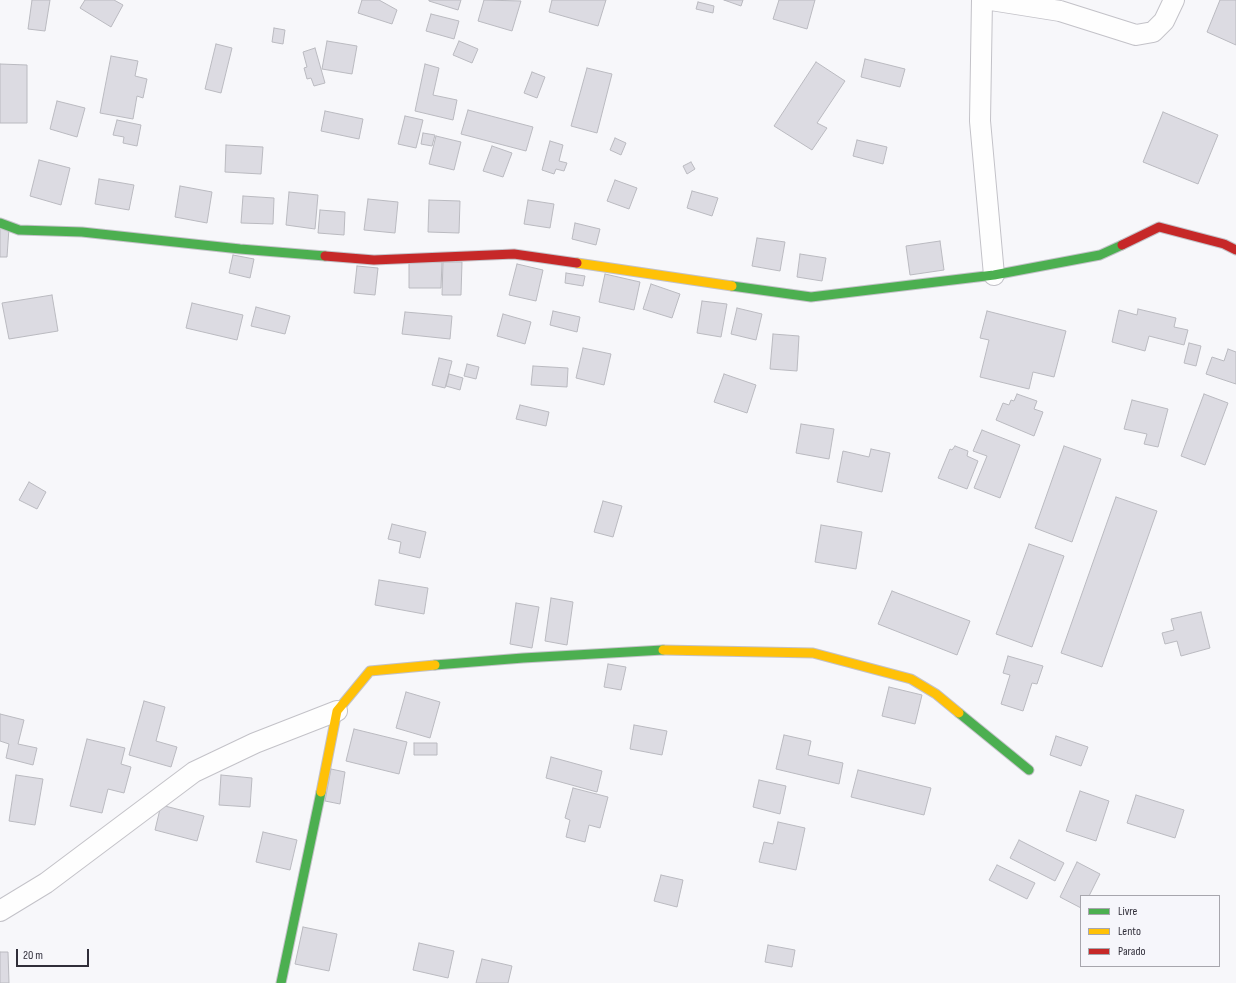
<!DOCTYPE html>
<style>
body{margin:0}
#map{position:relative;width:1236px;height:983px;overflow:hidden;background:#f7f7fa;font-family:"Sofia Sans Condensed",sans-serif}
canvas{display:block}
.legend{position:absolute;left:1080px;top:895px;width:140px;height:72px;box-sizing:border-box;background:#f6f6fb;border:1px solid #a7a6ad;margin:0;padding:5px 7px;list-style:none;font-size:12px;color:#302e39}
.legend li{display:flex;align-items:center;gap:8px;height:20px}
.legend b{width:20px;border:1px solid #a7a6ad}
.scale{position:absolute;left:16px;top:949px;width:73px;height:18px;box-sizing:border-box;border:2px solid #302e39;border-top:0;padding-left:5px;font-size:12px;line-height:14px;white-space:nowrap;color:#302e39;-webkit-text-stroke:3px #f6f6fb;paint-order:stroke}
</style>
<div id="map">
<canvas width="1236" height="983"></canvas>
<ul class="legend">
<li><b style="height:5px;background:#4caf50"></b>Livre</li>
<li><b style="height:5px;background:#ffc107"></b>Lento</li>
<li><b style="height:5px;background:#c62828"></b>Parado</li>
</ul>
<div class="scale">20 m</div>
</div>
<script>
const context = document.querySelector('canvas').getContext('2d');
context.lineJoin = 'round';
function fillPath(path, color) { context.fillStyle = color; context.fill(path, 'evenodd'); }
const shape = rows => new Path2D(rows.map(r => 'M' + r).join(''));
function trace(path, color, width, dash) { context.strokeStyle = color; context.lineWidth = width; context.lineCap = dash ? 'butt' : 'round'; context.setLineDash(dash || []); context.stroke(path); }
const building = shape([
 [32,0,50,0,45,31,28,29,32,0],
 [85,0,114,0,123,5,111,27,80,8,85,0],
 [362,0,379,0,397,10,392,24,358,13,362,0],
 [429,0,461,0,458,10,429,1,429,0],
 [484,0,521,1,512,31,478,21,484,0],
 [552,0,606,0,598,26,549,12,552,0],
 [724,0,743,0,741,6,724,0],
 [779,0,815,0,807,29,773,19,779,0],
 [1220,0,1236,0,1236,45,1207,32,1220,0],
 [698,2,714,6,713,13,696,9,698,2],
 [431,14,459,21,454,39,426,31,431,14],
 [274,28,285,30,283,44,272,42,274,28],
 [327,41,357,46,352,74,322,69,327,41],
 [459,41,478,49,472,63,453,55,459,41],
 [216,44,232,48,221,93,205,89,216,44],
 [315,48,325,83,314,86,311,78,307,79,304,68,307,67,303,52,315,48],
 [111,56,138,61,135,76,147,79,143,98,137,96,133,119,100,113,111,56],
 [865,59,905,69,900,87,861,77,865,59],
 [816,62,845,81,817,123,827,128,812,150,774,126,816,62],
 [0,64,27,65,27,123,0,123,0,64],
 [425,64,439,68,433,95,457,100,453,120,415,111,425,64],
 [587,68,612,74,597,133,571,126,587,68],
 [532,72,545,77,537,98,524,93,532,72],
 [57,101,85,108,77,137,50,129,57,101],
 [468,110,533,127,526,151,461,134,468,110],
 [325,111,363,119,359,139,321,131,325,111],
 [1163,112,1218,135,1198,184,1143,162,1163,112],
 [405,116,423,120,416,148,398,144,405,116],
 [117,120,141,125,137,146,123,143,124,137,113,135,117,120],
 [423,133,435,135,432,146,421,144,423,133],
 [436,136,461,142,454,170,429,164,436,136],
 [615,138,626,143,621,155,610,150,615,138],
 [857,140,887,147,883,164,853,156,857,140],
 [550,141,563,145,559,161,567,163,564,171,556,169,554,174,542,170,550,141],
 [226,145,263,147,261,174,225,172,226,145],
 [492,146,512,153,503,177,483,171,492,146],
 [39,160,70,168,61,205,30,196,39,160],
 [691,162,695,169,687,174,683,166,691,162],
 [99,179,134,185,129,210,95,204,99,179],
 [615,180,637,188,629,209,607,201,615,180],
 [180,186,212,192,207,223,175,217,180,186],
 [692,191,718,198,712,216,687,208,692,191],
 [289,192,318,195,315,229,286,225,289,192],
 [243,196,274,198,273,224,241,223,243,196],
 [368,199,398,202,395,233,364,230,368,199],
 [429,200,460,201,459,233,428,232,429,200],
 [528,200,554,204,550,228,524,224,528,200],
 [320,210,345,212,344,235,318,233,320,210],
 [575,223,600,229,596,245,572,239,575,223],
 [0,227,9,228,7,257,0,257,0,227],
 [757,238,785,242,780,271,752,266,757,238],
 [940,241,944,270,910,275,906,246,940,241],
 [800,254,826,258,822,281,797,277,800,254],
 [233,255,254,259,250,278,229,273,233,255],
 [409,262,442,262,441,288,409,288,409,262],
 [443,262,462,262,461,295,442,295,443,262],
 [517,264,543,270,536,301,509,295,517,264],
 [357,266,378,268,375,295,354,293,357,266],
 [566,273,585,276,583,286,565,283,566,273],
 [605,274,640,282,634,310,599,302,605,274],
 [651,284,680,294,672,318,643,309,651,284],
 [52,295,58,331,9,339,2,303,52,295],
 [702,301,727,304,721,337,697,333,702,301],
 [192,303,243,315,237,340,186,328,192,303],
 [256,307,290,316,285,334,251,326,256,307],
 [737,308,762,314,756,340,731,334,737,308],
 [1138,309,1176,318,1174,327,1188,330,1184,345,1149,336,1145,351,1112,342,1119,310,1137,315,1138,309],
 [553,311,580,317,577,332,550,325,553,311],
 [987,311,1066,331,1054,377,1033,372,1029,389,980,377,989,340,980,338,987,311],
 [405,312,452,316,450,339,402,334,405,312],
 [503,314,531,322,525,344,497,336,503,314],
 [773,334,799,336,797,371,770,369,773,334],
 [1189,343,1201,346,1196,366,1184,363,1189,343],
 [583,348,611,354,604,385,576,378,583,348],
 [1228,349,1236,352,1236,384,1206,374,1212,357,1224,361,1228,349],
 [439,358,452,361,445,388,432,385,439,358],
 [467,364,479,367,476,379,464,376,467,364],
 [533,366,568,368,567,387,531,385,533,366],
 [449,374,463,378,460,390,446,386,449,374],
 [724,374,756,385,747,413,714,402,724,374],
 [1017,394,1037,401,1034,409,1043,412,1034,436,996,420,1003,403,1009,405,1011,400,1014,401,1017,394],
 [1204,394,1228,403,1205,465,1181,456,1204,394],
 [1132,400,1168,409,1158,447,1144,444,1147,434,1124,429,1132,400],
 [520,405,549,412,546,426,516,419,520,405],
 [801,424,834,429,829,459,796,453,801,424],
 [982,430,1020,445,1000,498,974,488,987,456,973,451,982,430],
 [955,446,968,451,967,456,978,461,967,489,938,478,950,449,952,450,955,446],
 [1064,446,1101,459,1072,542,1035,528,1064,446],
 [871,449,890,453,882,492,837,482,843,451,869,457,871,449],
 [29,482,46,492,37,509,19,500,29,482],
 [1116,497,1157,511,1102,667,1061,653,1116,497],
 [603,501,622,506,613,537,594,532,603,501],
 [392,524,426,532,420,558,399,553,401,542,388,539,392,524],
 [821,525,862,532,856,569,815,562,821,525],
 [1029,544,1064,556,1032,647,996,634,1029,544],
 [379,580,428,588,424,614,375,605,379,580],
 [892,591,970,621,957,655,878,624,892,591],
 [551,598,573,602,567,645,545,641,551,598],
 [516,603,539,607,532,648,510,644,516,603],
 [1201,612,1210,648,1181,656,1177,641,1165,644,1162,633,1174,630,1171,619,1201,612],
 [1008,656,1043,666,1037,684,1032,683,1023,711,1001,704,1010,675,1003,673,1008,656],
 [608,664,626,667,621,690,604,687,608,664],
 [889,687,922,695,915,724,882,716,889,687],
 [406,692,440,702,430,738,396,728,406,692],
 [144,701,165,707,156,741,177,747,171,767,129,755,144,701],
 [0,714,24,720,18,744,37,748,33,765,6,758,9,744,0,741,0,714],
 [634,725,667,731,662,755,630,749,634,725],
 [354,729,407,742,399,774,346,761,354,729],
 [784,735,811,741,808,755,843,763,839,784,776,769,784,735],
 [1056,736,1088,747,1081,766,1050,755,1056,736],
 [87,739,125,748,121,764,131,767,124,793,108,789,102,813,70,806,87,739],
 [414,743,437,743,437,755,414,755,414,743],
 [551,757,602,771,597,792,546,778,551,757],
 [331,769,345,772,340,804,325,801,331,769],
 [858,770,931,788,924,815,851,797,858,770],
 [16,775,43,779,35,825,9,821,16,775],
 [221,775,252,778,250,807,219,805,221,775],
 [759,780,786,786,780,814,753,807,759,780],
 [573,788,608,797,600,828,589,825,585,842,566,837,570,820,565,818,573,788],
 [1080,791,1109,801,1096,841,1066,831,1080,791],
 [1136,795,1184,810,1175,838,1127,823,1136,795],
 [161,805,204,816,197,841,155,830,161,805],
 [778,822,805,828,796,870,759,862,764,842,773,844,778,822],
 [263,832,297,840,290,870,256,862,263,832],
 [1019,840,1064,863,1055,881,1010,858,1019,840],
 [1077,862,1100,874,1089,896,1081,896,1081,908,1060,897,1077,862],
 [997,865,1035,883,1027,899,989,880,997,865],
 [661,875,683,880,677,907,654,901,661,875],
 [303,927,337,934,329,971,295,964,303,927],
 [419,943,454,951,448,978,413,970,419,943],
 [768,945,795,950,792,967,765,962,768,945],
 [0,952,8,952,9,983,0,983,0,952],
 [482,959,512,966,508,983,476,983,482,959]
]);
const street = shape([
 [982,0,980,121,994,275],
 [991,0,1060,11,1136,35,1153,32,1164,21,1174,0],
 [0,911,46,883,194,772,255,743,337,711]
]);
const fast = shape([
 [0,223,19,230,82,232,240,249,325,256],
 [732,286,811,297,994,275,1100,255,1122,245],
 [435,665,523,658,663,650],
 [959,713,1029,770],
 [281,983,321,792]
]);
const slow = shape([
 [577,263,732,286],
 [663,650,813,653,911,679,936,694,959,713],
 [321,792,337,711,370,671,435,665]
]);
const jam = shape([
 [1122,245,1159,227,1224,244,1236,250],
 [325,256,374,260,514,254,577,263]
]);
fillPath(building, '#dcdbe2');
trace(building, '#babac0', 1);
trace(street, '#c3c2c8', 22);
trace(fast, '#c3c2c8', 11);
trace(slow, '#c3c2c8', 11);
trace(jam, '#c3c2c8', 11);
trace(street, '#fefefe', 20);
trace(fast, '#4caf50', 9);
trace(slow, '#ffc107', 9);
trace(jam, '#c62828', 9);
</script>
